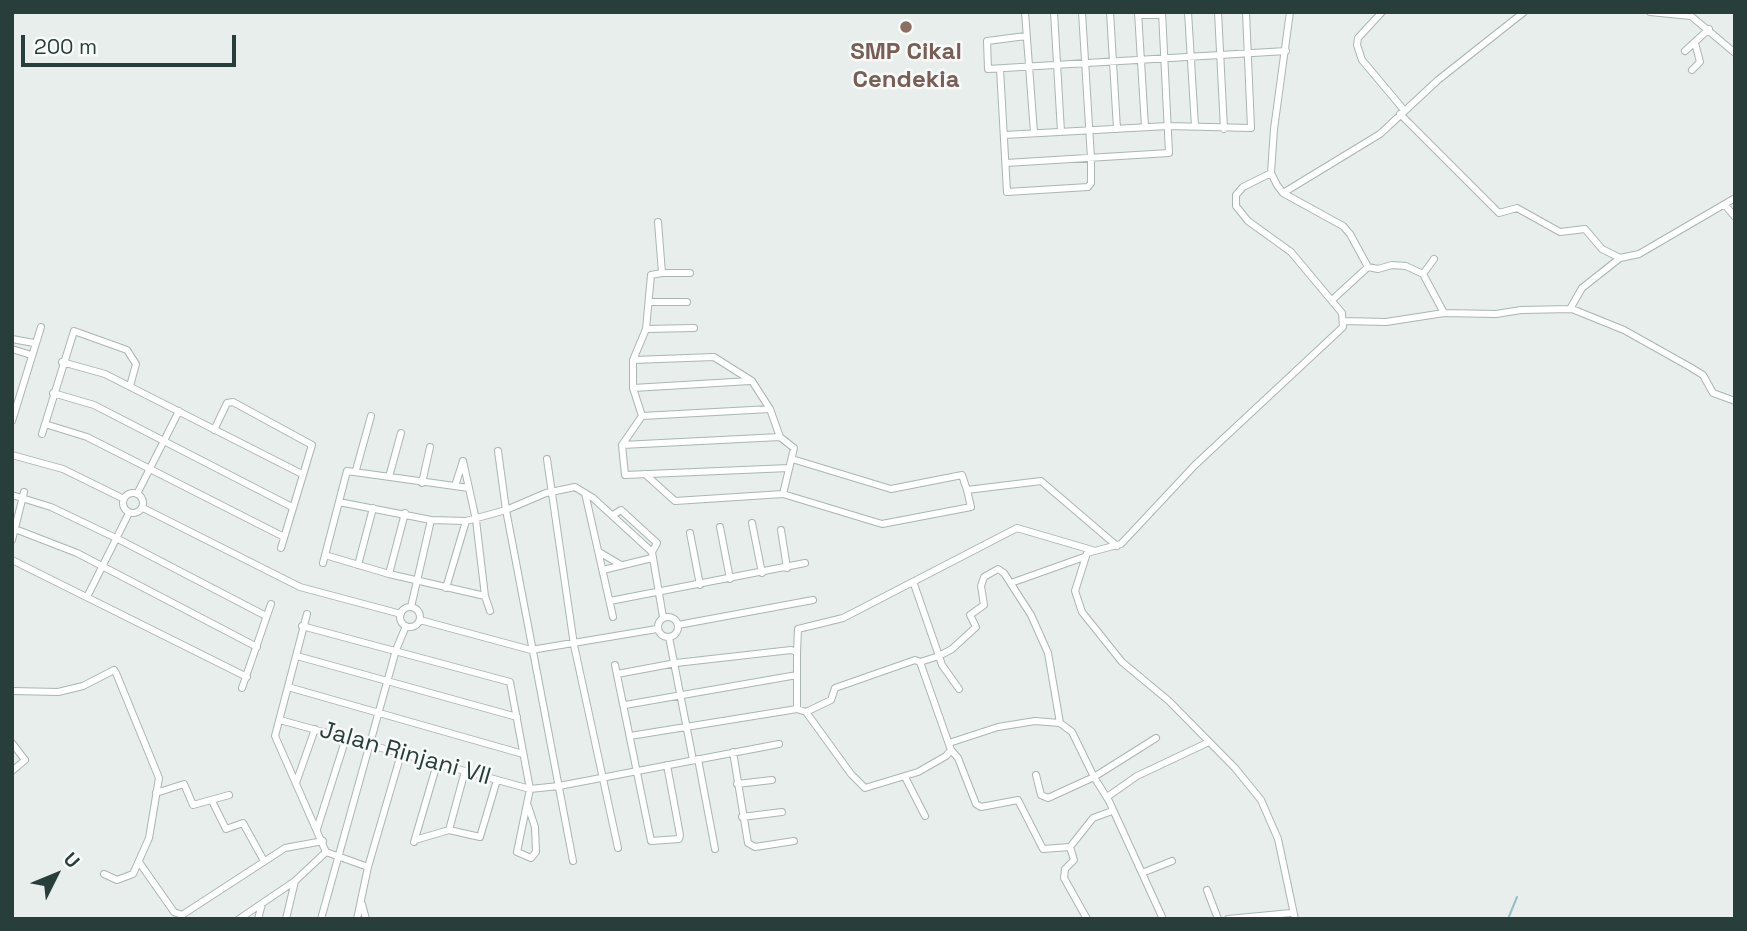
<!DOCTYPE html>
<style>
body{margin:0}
#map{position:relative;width:1747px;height:931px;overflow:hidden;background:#e7eeeb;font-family:"Space Grotesk",sans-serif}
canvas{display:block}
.frame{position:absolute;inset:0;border:14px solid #273e3a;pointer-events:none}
.north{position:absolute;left:21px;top:840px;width:70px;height:70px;-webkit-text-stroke:5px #f7faf9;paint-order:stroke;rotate:47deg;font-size:19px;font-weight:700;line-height:28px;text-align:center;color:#273e3a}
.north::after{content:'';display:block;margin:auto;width:24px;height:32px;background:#273e3a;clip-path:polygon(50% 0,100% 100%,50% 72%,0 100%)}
.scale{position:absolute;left:21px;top:35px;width:215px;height:32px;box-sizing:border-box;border:4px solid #273e3a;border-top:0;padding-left:9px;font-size:21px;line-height:24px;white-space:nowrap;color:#273e3a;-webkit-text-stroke:5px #f7faf9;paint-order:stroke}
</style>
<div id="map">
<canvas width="1747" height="931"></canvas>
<div class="frame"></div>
<div class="north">U</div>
<div class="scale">200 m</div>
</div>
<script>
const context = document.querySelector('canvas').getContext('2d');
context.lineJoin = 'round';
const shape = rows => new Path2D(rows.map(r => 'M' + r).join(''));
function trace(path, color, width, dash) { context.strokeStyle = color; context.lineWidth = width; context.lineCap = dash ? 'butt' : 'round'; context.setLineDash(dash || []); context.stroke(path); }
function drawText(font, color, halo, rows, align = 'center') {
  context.font = font + ' "Space Grotesk",sans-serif'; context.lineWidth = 5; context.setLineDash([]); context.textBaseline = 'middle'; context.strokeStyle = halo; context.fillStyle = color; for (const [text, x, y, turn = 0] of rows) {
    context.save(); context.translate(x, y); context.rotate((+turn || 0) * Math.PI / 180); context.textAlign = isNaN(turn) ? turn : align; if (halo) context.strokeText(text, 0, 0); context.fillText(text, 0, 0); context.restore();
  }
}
const stream = shape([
 [1508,919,1517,897]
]);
const minor = shape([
 [1025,12,1034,133],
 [1054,12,1061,132],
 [1110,12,1117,129],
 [1138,12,1145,127],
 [1188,12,1195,126],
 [1218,12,1224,129],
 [1290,12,1274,129,1271,173,1277,185,1283,193,1343,226,1350,234,1368,267,1378,269,1392,265,1406,266,1423,274],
 [1382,12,1358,38,1357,45,1362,60,1404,110],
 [1650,12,1691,16,1735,53],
 [1138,15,1162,15],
 [1026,36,987,41,988,69,1286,51],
 [1685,51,1709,29],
 [1000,69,1007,192,1088,187,1091,183,1091,158,1082,12],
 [1692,70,1700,62,1695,43],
 [1400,114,1499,213,1517,208,1560,232,1585,229,1602,249,1620,258,1639,254,1735,198],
 [1004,135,1168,126,1251,128,1246,12],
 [1006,163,1169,153,1162,12],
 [1271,173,1243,187,1236,195,1236,206,1248,221,1291,252,1342,313,1343,327,1195,465,1121,544,1087,553,1075,591,1082,612,1122,662,1169,701,1235,768,1261,800,1278,839,1295,919],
 [1283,193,1380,134,1438,80,1524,12],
 [1725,205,1735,217],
 [658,222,662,273,690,273],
 [1434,259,1423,274,1444,313],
 [1332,300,1368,267],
 [649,302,687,302],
 [1570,309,1582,288,1620,258],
 [1344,321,1386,322,1444,313,1496,314,1521,310,1572,309,1624,330,1690,367,1703,375,1713,393,1735,401],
 [646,329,694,328],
 [12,339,34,343],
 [12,349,31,355],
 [633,360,646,329,651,275,662,273],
 [62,362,105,374,302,474],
 [633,388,633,360,714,357,752,381,770,409,780,437,794,448,783,494,882,524,971,507,967,490],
 [53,393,94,405,292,507],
 [642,416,633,388,750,381],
 [12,421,41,327],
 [45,424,87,437,284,537],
 [214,430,227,403,233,402,312,445,281,548],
 [42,434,74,331,127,350,136,364,130,386],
 [780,437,622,445,625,475,789,468],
 [622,445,642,416,770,409],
 [498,451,506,510,573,861],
 [12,455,63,469,124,499],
 [547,459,574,645,618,848],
 [792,459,891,489,962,475,967,490,1041,481,1117,546],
 [463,461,476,520,485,596,490,611],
 [356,470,371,416],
 [645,474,675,501,783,494],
 [389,477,401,433],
 [422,483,430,447],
 [455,486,463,461],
 '123 503a10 10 0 1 1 20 0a10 10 0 1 1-20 0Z',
 [585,493,613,617],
 [137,494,179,411],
 [12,495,51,507,118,539,266,616],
 [339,502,431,520,466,521,506,510,546,493,575,487,593,498,652,552,663,617],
 [143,508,300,587,401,614],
 [613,515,621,510,657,543,652,552],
 [752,523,762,573],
 [720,527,730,579],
 [15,529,77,553,257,647],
 [781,530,787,568],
 [690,533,700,585],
 [12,540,24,492],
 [599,552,621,565],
 [325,555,389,574,485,596],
 [12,560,247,677],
 [323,563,347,471,469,488],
 [358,565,373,508],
 [603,570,652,558],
 [389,574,405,513],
 [1011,583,1084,557],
 [914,584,939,656,952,649,976,627,970,615,984,605,981,586,984,577,998,569,1004,573,1031,615,1048,653,1060,723],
 [446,588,466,521],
 [87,597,129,513],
 [610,601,805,563],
 [411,607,431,520],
 '400 617a10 10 0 1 1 20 0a10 10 0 1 1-20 0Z',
 [307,614,275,736,326,852],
 '658 627a10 10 0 1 1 20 0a10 10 0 1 1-20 0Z',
 [420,620,531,650,657,629],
 [678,625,813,600],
 [302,626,510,682,530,789,517,852,531,858,536,852,535,827,528,806],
 [669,637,693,760],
 [797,652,798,629,843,618,1017,528,1092,550],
 [297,656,517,717],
 [920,662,939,656,942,665,959,689],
 [615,665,651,841,679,839,680,835,667,765],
 [617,674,676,663,791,650,797,652,797,709],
 [288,687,523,754],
 [242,688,271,604],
 [12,691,58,692,83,686,114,670,116,673,159,778,149,838,133,874,117,880,104,874],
 [625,705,797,675],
 [280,720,530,789,559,786,779,744],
 [630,736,797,709,806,712,851,774,865,788,918,772,946,756,951,750,920,662,915,660,835,688,831,700,806,712],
 [12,743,25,760,12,771],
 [949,743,998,727,1035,721,1060,723,1072,732,1094,777,1109,801,1163,919],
 [951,750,958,758,976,804,981,807,1018,800,1043,849,1070,847,1093,818,1112,811],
 [733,752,748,843,755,847,794,841],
 [698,759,715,849],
 [1036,775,1041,795,1048,798,1094,777,1156,738],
 [905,777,925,816],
 [296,783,315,729],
 [737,784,772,780],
 [156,793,184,784,193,805,229,795],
 [1107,797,1137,776,1209,742],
 [212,801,226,829,243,823,264,861],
 [742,817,782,812],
 [317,829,346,738],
 [449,830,465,771],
 [415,840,449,830,480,837,497,780],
 [414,842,437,764],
 [1070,847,1074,860,1065,869,1064,878,1087,919],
 [326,852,368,867],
 [139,862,174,912,182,915,285,848,323,841],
 [1142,873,1172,861],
 [1207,890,1218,919],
 [362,904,366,919],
 [239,919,295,881,326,852],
 [258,919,262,904],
 [286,919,295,881],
 [321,919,396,650,406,626],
 [357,919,368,867,401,754],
 [1228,919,1291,913]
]);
const markers = [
 [906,27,7,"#8d6e63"]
];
const educationNames = [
 ["SMP Cikal",906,52],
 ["Cendekia",906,80]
];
const streetNames = [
 ["Jalan Rinjani VII",405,754,16]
];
trace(stream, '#95becc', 2);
trace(minor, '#aab6b2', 8);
trace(minor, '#fff', 6);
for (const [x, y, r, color] of markers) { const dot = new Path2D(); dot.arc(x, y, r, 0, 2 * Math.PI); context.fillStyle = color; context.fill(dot); trace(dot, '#f7faf9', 2.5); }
drawText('bold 24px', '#785e54', '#f7faf9', educationNames);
drawText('24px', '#273e3a', '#f7faf9', streetNames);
</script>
